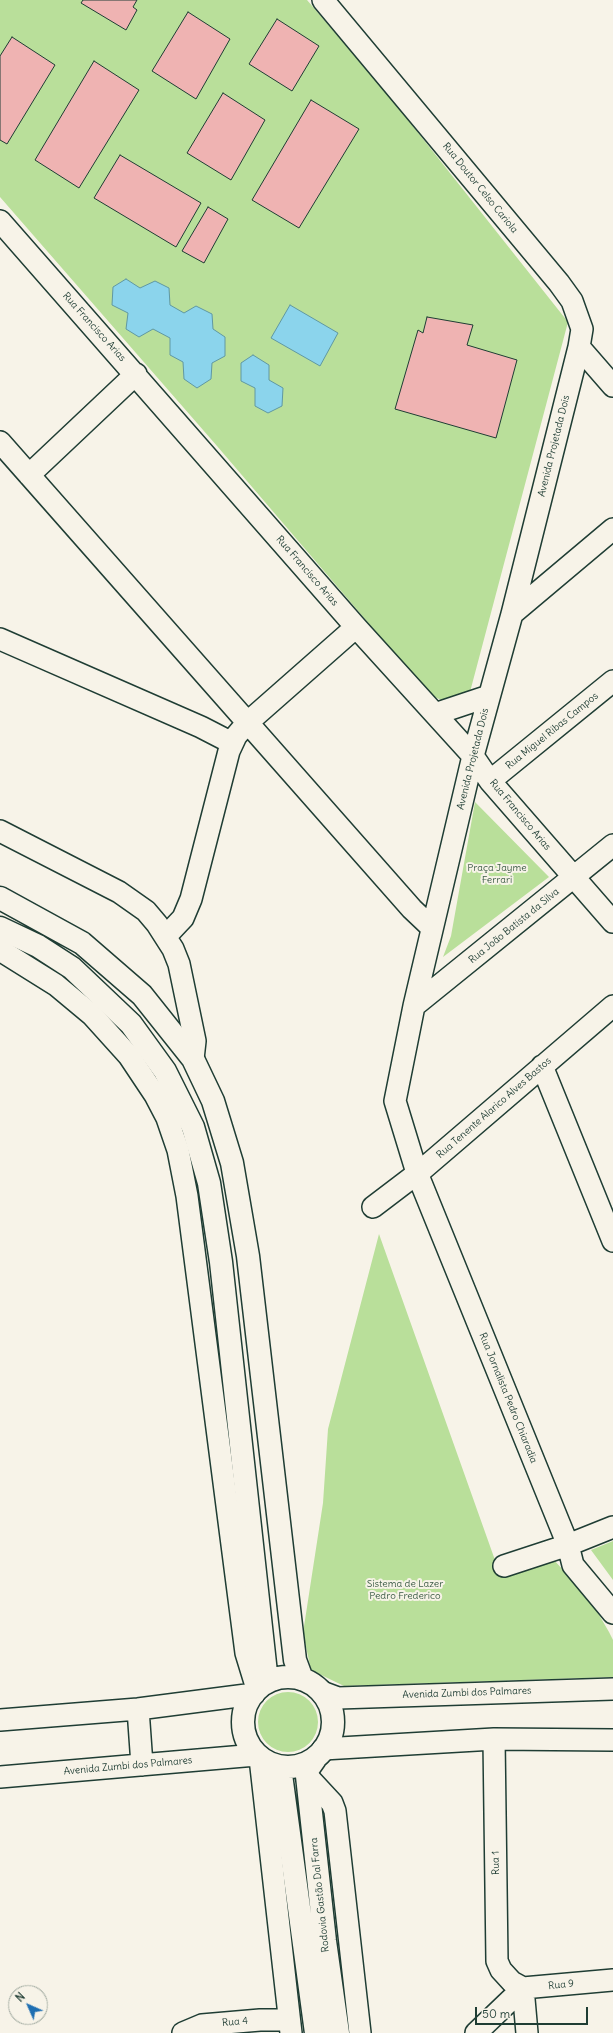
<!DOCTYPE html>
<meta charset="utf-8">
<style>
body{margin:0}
#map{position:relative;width:613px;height:2033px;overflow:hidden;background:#f7f3e8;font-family:Delius,sans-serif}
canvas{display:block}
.north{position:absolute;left:8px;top:1985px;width:40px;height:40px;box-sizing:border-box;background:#f7f3e8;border:1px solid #a1aaa0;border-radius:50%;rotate:315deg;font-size:11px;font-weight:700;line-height:16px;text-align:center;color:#1f3d34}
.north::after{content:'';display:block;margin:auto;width:14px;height:18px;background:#1f6fb2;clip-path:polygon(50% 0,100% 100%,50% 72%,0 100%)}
.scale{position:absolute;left:475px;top:2007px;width:113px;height:18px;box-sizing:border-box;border:2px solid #1f3d34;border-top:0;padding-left:5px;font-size:12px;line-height:14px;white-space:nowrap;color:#1f3d34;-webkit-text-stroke:3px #f7f3e8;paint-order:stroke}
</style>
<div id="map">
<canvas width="613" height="2033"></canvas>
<div class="north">N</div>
<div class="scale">50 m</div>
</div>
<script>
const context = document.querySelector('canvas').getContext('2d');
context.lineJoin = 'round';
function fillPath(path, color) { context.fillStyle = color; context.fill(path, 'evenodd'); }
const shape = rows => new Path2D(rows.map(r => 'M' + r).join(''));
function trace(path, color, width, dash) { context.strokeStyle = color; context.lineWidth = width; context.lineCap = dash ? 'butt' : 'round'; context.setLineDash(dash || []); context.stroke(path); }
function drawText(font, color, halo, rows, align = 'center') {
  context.font = font + ' Delius,sans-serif'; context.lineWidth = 4; context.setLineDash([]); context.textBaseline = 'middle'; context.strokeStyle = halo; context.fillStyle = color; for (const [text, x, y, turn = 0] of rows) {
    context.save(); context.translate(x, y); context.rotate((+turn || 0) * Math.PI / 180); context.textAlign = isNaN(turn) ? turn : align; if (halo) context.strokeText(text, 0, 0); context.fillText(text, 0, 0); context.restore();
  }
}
const green = shape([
 [0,0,307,0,385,91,568,322,470,692,448,703,430,695,217,446,0,197],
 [475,802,549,877,443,957,451,936],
 [379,1234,501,1577,554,1560,591,1601,609,1632,613,1640,613,1677,344,1686,311,1670,303,1633,323,1503,328,1429],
 [613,1541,613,1580,591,1550],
 '258 1722a30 30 0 1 1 60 0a30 30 0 1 1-60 0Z'
]);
const water = shape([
 [126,279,140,288,155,281,169,288,170,305,184,313,196,306,212,314,213,329,225,337,225,356,212,363,211,379,197,388,184,379,183,362,170,355,170,338,153,329,139,337,126,329,128,313,112,305,113,287,126,279],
 [290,305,338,333,320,366,271,338,290,305],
 [253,355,269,365,269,380,283,388,282,406,268,413,255,406,255,388,241,381,241,363,253,355]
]);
const building = shape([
 [83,0,137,0,133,7,137,10,126,30,81,3,83,0],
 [188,12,230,39,196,99,152,71,188,12],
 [277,19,319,46,292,91,249,64,277,19],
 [12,37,55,65,7,144,0,140,0,56,12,37],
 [94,61,139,90,79,188,35,160,94,61],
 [223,93,265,120,231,180,187,153,223,93],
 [311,100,359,129,299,228,252,200,311,100],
 [120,155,201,203,176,247,94,198,120,155],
 [208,207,228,219,204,263,182,251,208,207],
 [427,317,473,325,467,345,517,360,496,438,395,409,418,330,423,333,427,317]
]);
const minor = shape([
 [323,0,559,283,572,301,582,329,579,347,512,614,473,756,414,1006,395,1101,417,1173,568,1545,573,1565,613,1613],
 [0,221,356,627,473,756,490,781,613,922],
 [579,347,613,386],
 [0,442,412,909,432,928],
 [29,475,136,374],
 [512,614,613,529],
 [0,639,201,727,232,743],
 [435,714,489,696],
 [490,781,613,681],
 [0,831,119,892,146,911,157,924,173,949,179,964,195,1041,193,1059],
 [166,936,183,918,191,899,229,751,236,736,247,723,356,627],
 [0,950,56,985,92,1015,129,1056,155,1095,167,1118,178,1150,187,1196,246,1653,257,1689],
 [414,1006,613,845],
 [542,1066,613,1241],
 [373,1207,423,1169,613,1006],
 [504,1566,568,1545,613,1527],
 [322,1692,338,1698,613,1689],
 [138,1709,142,1765],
 [0,1720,138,1709,254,1694],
 [494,1739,497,1961,501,1970,512,1982,523,1988,613,1980],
 [323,1749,494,1739,613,1740],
 [260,1758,291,2033],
 [307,1776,332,1803,335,1811,360,2033],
 [0,1777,256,1755],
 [523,1988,527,2033],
 [183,2033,202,2025,260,2020,288,2020],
 [476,2033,523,1988]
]);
const major = shape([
 [0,898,82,943,142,995,193,1059,213,1101,232,1163,248,1256,295,1660,302,1679],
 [0,928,38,946,72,968,131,1024,165,1071,193,1127,209,1183,221,1262,267,1682],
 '243 1722a45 45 0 1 1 90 0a45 45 0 1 1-90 0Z',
 [315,1759,308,1769,307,1776,325,1941,338,2033],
 [280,1767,316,2033]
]);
const streetNames = [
 ["Rua Doutor Celso Cariola",480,188,51],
 ["Rua Francisco Arias",94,327,48],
 ["Avenida Projetada Dois",554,446,-76],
 ["Rua Francisco Arias",307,571,49],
 ["Rua Miguel Ribas Campos",552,731,-39],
 ["Avenida Projetada Dois",473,759,-76],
 ["Rua Francisco Arias",520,815,50],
 ["Rua João Batista da Silva",514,926,-39],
 ["Rua Tenente Alarico Alves Bastos",494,1108,-41],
 ["Rua Jornalista Pedro Chiaradia",508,1398,68],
 ["Avenida Zumbi dos Palmares",467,1693,-2],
 ["Avenida Zumbi dos Palmares",128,1766,-5],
 ["Rua 1",496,1863,-91],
 ["Rodovia Gastão Dal Farra",320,1895,-96],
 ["Rua 9",561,1985,-6],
 ["Rua 4",235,2022,-5]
];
const parkNames = [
 ["Praça Jayme",497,868],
 ["Ferrari",497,880],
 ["Sistema de Lazer",405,1584],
 ["Pedro Frederico",405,1596]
];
fillPath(green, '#b9df9a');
fillPath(water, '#8bd4ec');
trace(water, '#6098a2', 1);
fillPath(building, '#efb3b2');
trace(building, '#1f3d34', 1);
trace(minor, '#1f3d34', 24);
trace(major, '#1f3d34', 25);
trace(minor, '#f7f3e8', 21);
trace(major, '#f7f3e8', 22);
drawText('10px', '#1f3d34', '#f7f3e8', streetNames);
drawText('10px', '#3e5d48', '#f7f3e8', parkNames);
</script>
